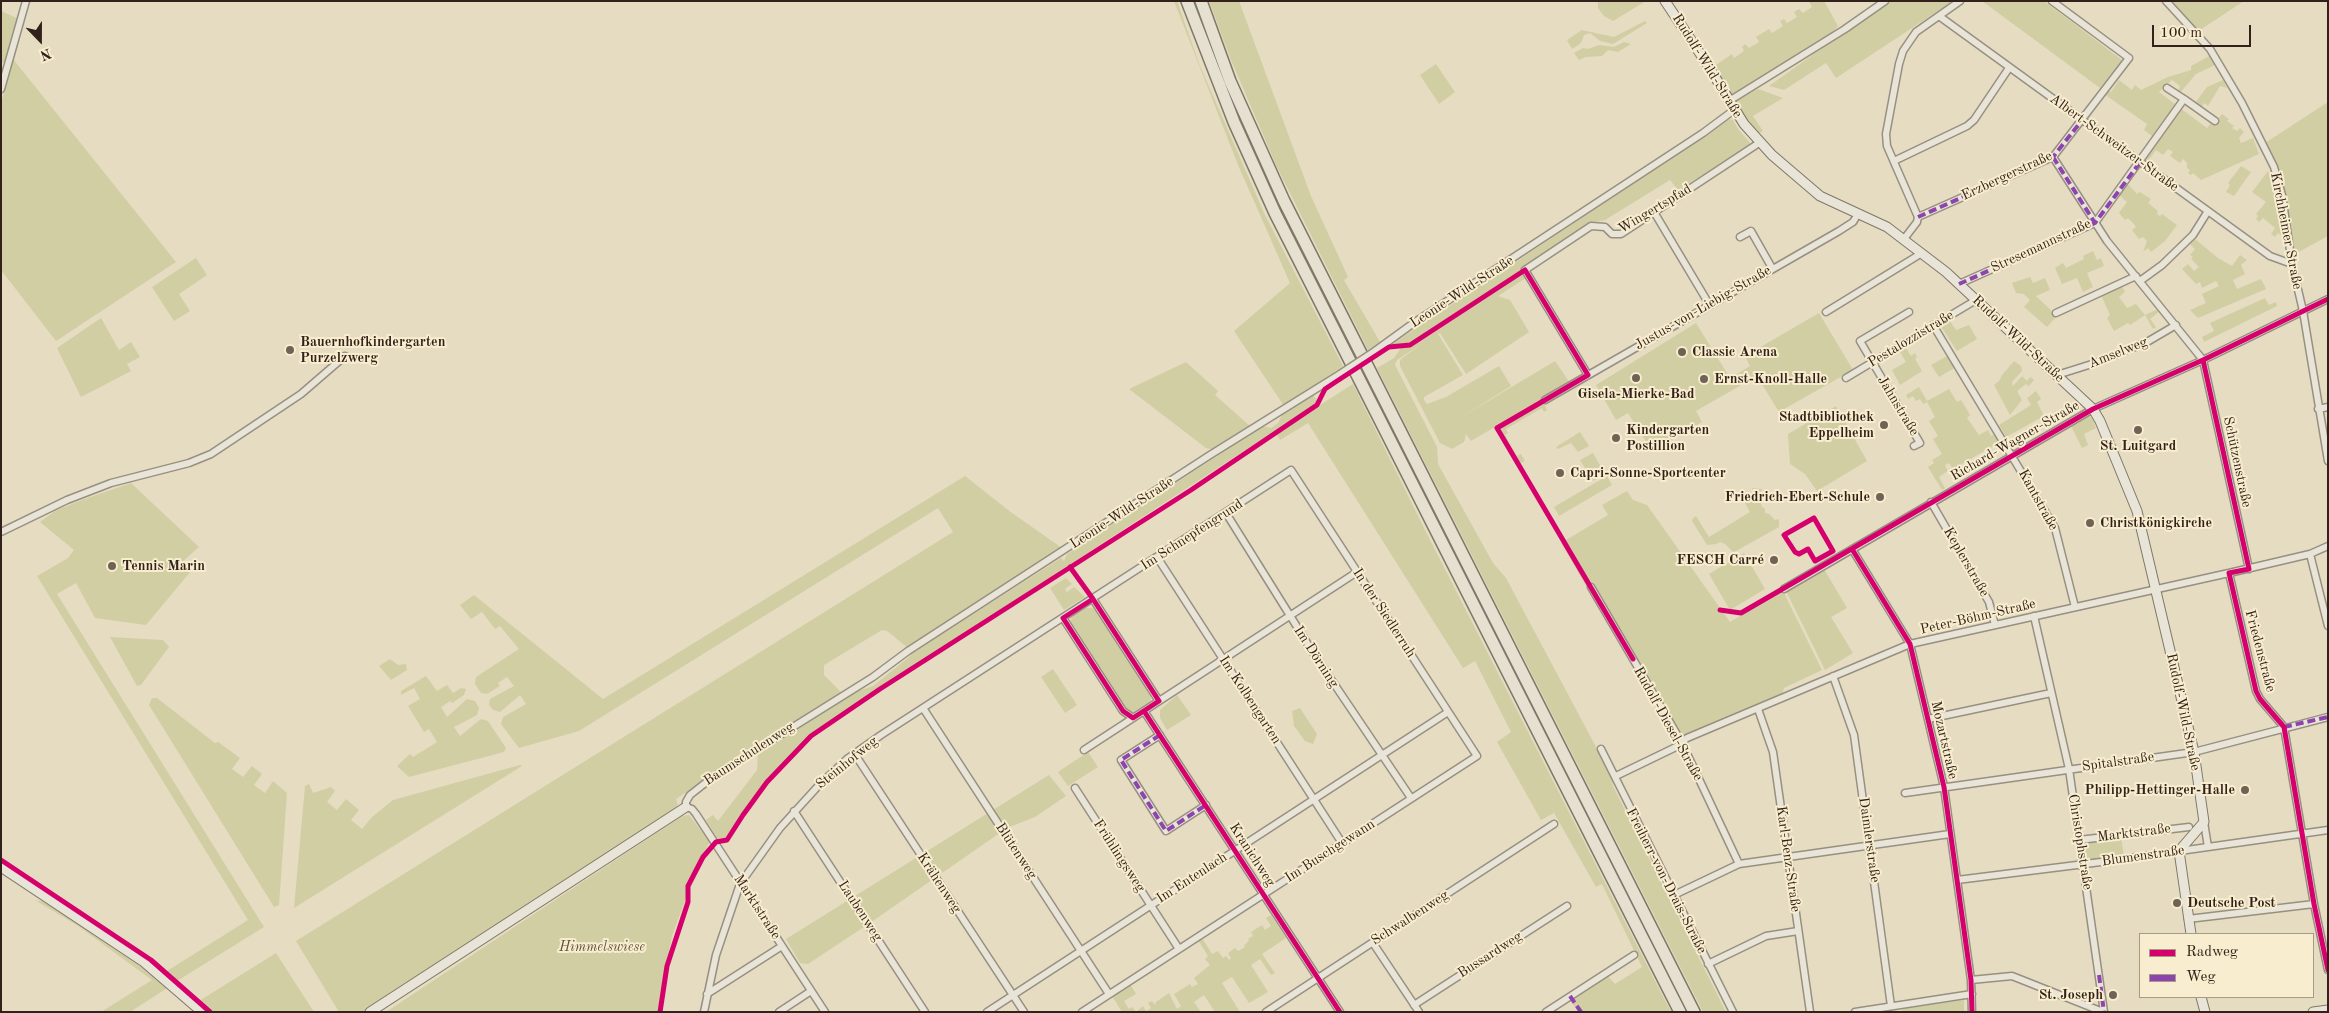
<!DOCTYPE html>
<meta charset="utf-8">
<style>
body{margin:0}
#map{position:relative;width:2329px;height:1013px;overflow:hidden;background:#e6dcc2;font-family:"Old Standard TT",serif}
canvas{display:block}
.frame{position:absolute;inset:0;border:2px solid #31211a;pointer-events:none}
.legend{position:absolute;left:2139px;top:933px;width:175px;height:65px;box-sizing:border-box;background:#f8edce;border:1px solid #a89b86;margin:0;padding:6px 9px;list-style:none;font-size:15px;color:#31211a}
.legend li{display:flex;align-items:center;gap:10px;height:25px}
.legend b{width:25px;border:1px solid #a89b86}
.north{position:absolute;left:15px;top:15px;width:50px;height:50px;-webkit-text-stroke:4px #f8edce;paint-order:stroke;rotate:158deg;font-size:14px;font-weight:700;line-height:20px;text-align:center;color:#31211a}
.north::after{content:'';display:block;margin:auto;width:18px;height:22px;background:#31211a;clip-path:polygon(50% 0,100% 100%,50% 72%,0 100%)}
.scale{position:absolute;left:2152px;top:25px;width:99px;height:22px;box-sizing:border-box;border:2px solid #31211a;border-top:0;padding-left:6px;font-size:15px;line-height:18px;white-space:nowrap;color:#31211a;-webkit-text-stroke:4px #f8edce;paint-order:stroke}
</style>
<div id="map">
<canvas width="2329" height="1013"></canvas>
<div class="frame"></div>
<ul class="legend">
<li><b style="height:6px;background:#d6006c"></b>Radweg</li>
<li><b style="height:6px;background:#8e44ad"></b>Weg</li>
</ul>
<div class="north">N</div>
<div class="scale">100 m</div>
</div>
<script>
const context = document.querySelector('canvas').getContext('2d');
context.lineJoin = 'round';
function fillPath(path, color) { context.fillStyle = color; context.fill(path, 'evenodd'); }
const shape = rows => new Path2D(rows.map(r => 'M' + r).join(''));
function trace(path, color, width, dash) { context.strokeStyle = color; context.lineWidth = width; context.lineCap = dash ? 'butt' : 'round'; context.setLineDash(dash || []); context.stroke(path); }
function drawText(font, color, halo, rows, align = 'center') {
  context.font = font + ' "Old Standard TT",serif'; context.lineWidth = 4; context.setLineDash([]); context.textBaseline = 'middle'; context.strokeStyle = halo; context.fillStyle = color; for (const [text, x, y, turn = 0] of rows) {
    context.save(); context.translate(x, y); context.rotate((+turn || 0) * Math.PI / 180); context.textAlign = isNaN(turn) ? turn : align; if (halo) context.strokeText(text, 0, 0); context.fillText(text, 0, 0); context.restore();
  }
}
const green = shape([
 [1174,1,1177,1,1200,66,1265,215,1343,366,1284,406,1234,331,1290,283,1238,165],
 [1192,1,1195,1,1225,83,1250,141,1290,225,1688,1012,1685,1012,1283,218,1242,129],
 [1209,1,1239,1,1311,196,1348,277,1344,280,1380,342,1368,350,1276,165,1231,60],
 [1598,1,1646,1,1613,21,1604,16,1598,8],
 [1809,1,1824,1,1838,26,1832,33,1755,82,1734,94,1729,94,1715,72,1716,65,1732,54,1734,58,1744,51,1742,47,1745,44,1749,48,1759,42,1756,37,1769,29,1772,33,1783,26,1780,21,1784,19,1787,23,1797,17,1794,12,1799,9,1803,13,1812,7],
 [1888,1,1953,1,1836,78,1826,63,1784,90,1769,86],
 [1982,1,2044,1,2122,60,2100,88],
 [2169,1,2244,1,2197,32],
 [1,11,19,19,7,64,1,62],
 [1645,21,1647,23,1613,44,1600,41,1590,33,1584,35,1581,43,1572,49,1567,40,1582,30,1614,37],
 [1624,42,1631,44,1618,52,1608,50,1602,56,1586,57,1579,60,1574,53,1583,48,1588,49,1599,45,1614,47],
 [2209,56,2215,65,2196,74,2180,93,2178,91,2180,86,2172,80,2159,92,2175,104,2152,136,2144,130,2147,124,2104,94,2107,90,2111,92,2119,80,2132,90,2135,85,2141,90,2168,77,2191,70,2191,66],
 [13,59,176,262,56,341,1,270,1,103],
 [1436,64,1455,92,1439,104,1420,75],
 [2223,80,2227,88,2220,86,2208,106,2205,103,2200,108,2195,103,2207,87],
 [1758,89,1783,98,1753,116,1763,131,1757,135,1740,113,1737,105,1738,100],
 [2328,102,2328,236,2295,254,2277,170,2265,143],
 [2180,108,2207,128,2211,123,2212,126,2222,114,2229,119,2227,121,2234,126,2232,128,2237,131,2240,128,2244,132,2239,138,2241,143,2253,138,2259,154,2201,180,2193,173,2191,175,2188,173,2190,170,2187,168,2187,163,2183,159,2180,163,2170,156,2173,152,2168,149,2163,155,2156,150,2148,161,2145,159],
 [1727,119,1733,120,1738,129,1751,144,1678,190,1670,180,1605,220,1595,222,1521,269,1526,278,1498,296,1510,300,1529,332,1466,374,1440,333,1438,334,1463,375,1424,397,1424,400,1427,404,1446,397,1499,366,1511,386,1458,419,1555,361,1570,383,1471,441,1466,434,1464,442,1452,449,1440,443,1400,366,1400,360,1405,356,1423,343,1397,360,1395,365,1437,447,1438,464,1493,563,1506,578,1611,775,1613,786,1726,1012,1703,1012,1377,368,1394,358,1402,346,1392,344,1705,136],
 [2241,166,2251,172,2234,196,2226,192,2230,185,2228,183],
 [2268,171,2277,198,2282,236,2278,233,2275,237,2271,234,2275,228,2263,218,2259,222,2256,219,2258,216,2256,214,2266,202,2252,192],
 [2127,183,2137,194,2140,192,2151,199,2148,203,2158,211,2157,214,2160,216,2162,214,2177,225,2165,241,2151,252,2148,248,2143,252,2147,241,2143,237,2139,239,2132,230,2136,227,2133,223,2128,218,2125,220,2119,213,2127,202,2119,195],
 [2195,239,2218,258,2232,266,2240,255,2247,260,2241,265,2245,274,2233,280,2237,289,2261,279,2266,289,2198,318,2190,310,2206,303,2202,294,2219,286,2216,281,2202,288,2200,282,2196,284,2182,269,2188,264,2194,271,2199,267,2191,259,2193,257,2190,255,2195,249,2190,244],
 [2093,251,2097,260,2101,258,2104,266,2087,273,2093,287,2083,292,2077,278,2062,284,2055,268,2063,263,2066,268,2084,259,2083,256],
 [196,258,207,275,179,294,190,311,174,321,152,287],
 [2030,277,2033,283,2045,278,2050,290,2036,296,2057,316,2047,327,2024,307,2030,300,2024,294,2016,293,2012,283],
 [2122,286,2125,292,2119,297,2127,308,2136,304,2145,315,2158,309,2160,311,2150,319,2156,327,2153,329,2145,315,2130,325,2128,323,2114,331,2107,318,2110,315,2101,295],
 [2265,298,2269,305,2276,302,2277,306,2204,342,2202,337,2214,331,2210,323],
 [1819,313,1853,370,1779,412,1757,376,1696,411,1702,422,1652,451,1628,413,1616,420,1596,385,1696,323,1730,378,1750,366,1745,356],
 [101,318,119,350,131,342,140,357,127,364,131,371,81,397,57,348],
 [1949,320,1956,330,1969,325,1977,339,1957,351,1942,328,1943,324],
 [1906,348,1911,356,1915,353,1917,357,1915,359,1922,371,1900,385,1892,370,1906,362,1900,352],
 [1949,355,1956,367,1939,377,1931,365],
 [2014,361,2021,366,2022,371,2012,382,2013,386,2022,376,2027,381,2030,377,2034,380,2029,386,2026,384,2017,391,2022,400,2010,415,1994,385,1999,381,2002,375],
 [1186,362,1218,391,1215,395,1250,426,1215,450,1206,448,1129,389],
 [1353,384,1425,530,1671,1012,1578,1012,1571,1001,1608,976,1615,984,1642,967,1602,884,1596,887,1554,813,1541,820,1497,742,1511,732,1475,661,1463,668,1308,423,1280,440,1276,433],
 [1919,387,1927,401,1949,389,1957,402,1961,400,1963,403,1970,415,1967,418,1979,435,1988,430,1991,436,1994,434,2000,442,1953,469,1949,463,1945,465,1948,471,1939,477,1945,488,1942,490,1928,467,1934,463,1932,460,1942,454,1933,439,1938,436,1929,421,1935,417,1927,402,1923,404,1920,399,1916,401,1913,396,1908,399,1906,395],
 [2036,391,2041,399,2037,402,2044,416,2006,437,1999,425,2031,405,2027,398],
 [1312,394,1317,400,1316,404,819,728,765,781,725,838,718,839,706,820,713,815,718,821,757,770,758,753,840,701,852,693,873,686,908,658,912,653,1061,558,1064,561,1067,554,1263,426,1271,428,1278,423,1283,413],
 [1543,402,1547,410,1544,412,1542,408,1506,429,1508,433,1505,435,1517,456,1521,454,1525,461,1519,464,1502,434,1501,427],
 [1836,406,1867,461,1817,491,1805,474,1790,464,1788,434],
 [2087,416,2092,418,2096,428,2084,434,2088,445,2082,448,2071,426],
 [1580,432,1589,446,1578,452,1571,443,1558,449,1556,447],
 [1593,453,1605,474,1593,481,1580,460],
 [965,476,1012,513,1062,548,908,648,887,631,882,630,824,665,824,675,841,692,676,799,678,805,672,811,365,1012,339,1012,296,941,953,532,938,508,579,731,519,748,501,724,503,717,526,704,520,695,500,712,493,710,489,705,490,699,514,686,507,677,498,683,500,686,487,694,481,693,475,684,476,677,519,649,500,626,495,629,482,612,471,619,460,605,474,595,603,699],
 [1607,476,1612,485,1559,516,1554,507],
 [131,483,199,547,181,563,191,571,146,625,95,618,76,583,57,594,264,927,177,981,167,971,248,920,37,576,68,558,74,550,40,522,55,511,79,501],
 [1752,488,1762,489,1759,496,1762,507,1765,509,1765,513,1769,514,1775,520,1779,519,1779,527,1736,551,1733,552,1725,544,1720,542,1716,544,1707,545,1692,521,1693,518,1696,516,1709,537,1750,512,1741,496,1746,492,1749,496,1755,493],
 [1627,491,1633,500,1647,505,1730,622,1783,591,1822,670,1784,688,1782,695,1682,739,1641,671,1607,622,1561,543,1608,515,1602,505],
 [1744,553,1765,589,1730,610,1709,574],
 [1824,569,1847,608,1831,617,1853,653,1825,670,1786,591],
 [1066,578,1072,584,1065,589,1067,592,1074,587,1085,597,1064,610,1050,588],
 [1084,608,1092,608,1097,611,1150,692,1151,700,1147,706,1136,712,1130,712,1124,707,1071,624,1071,619,1075,613],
 [110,637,163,640,169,647,141,685,137,686],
 [390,659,398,665,406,664,407,670,391,680,379,666],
 [1053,669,1077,705,1065,713,1041,677],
 [426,676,437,691,447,685,453,693,461,688,466,689,464,695,452,703,450,701,441,707,447,717,467,699,475,701,479,708,477,715,454,727,460,736,481,719,488,721,506,748,504,752,409,777,397,766,410,754,413,757,437,742,429,729,424,732,408,706,420,699,414,688,401,695,401,691],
 [1177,695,1191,715,1167,730,1160,718,1160,710],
 [152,698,157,698,215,743,218,742,240,758,232,769,243,777,252,766,262,774,254,785,265,793,273,781,287,793,279,905,274,907,149,705],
 [1300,708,1317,734,1313,744,1305,741,1294,726,1292,711],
 [1088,752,1098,767,1068,786,1058,772],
 [520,765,522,766,294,908,305,786,309,784,313,793,331,787,335,791,327,802,337,810,346,799,359,810,351,820,362,829,371,818,393,800],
 [1049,775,1066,796,1035,817,1007,828,867,925,808,964,800,963,786,939],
 [689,815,710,842,686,883,687,895,672,936,657,1012,386,1012,682,816],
 [2121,838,2124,856,2086,862,2083,844],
 [35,900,46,902,78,922,140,963,169,987,130,1012,101,1012,152,980,78,926],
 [1271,915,1286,938,1262,954,1275,973,1271,975,1260,959,1251,965,1268,992,1249,1003,1232,977,1222,983,1240,1012,1215,1012,1204,995,1194,1002,1201,1012,1122,1012,1112,996,1130,984,1136,994,1124,1001,1129,1009,1132,1007,1136,1012,1143,1006,1146,1011,1151,1008,1148,1003,1152,1001,1155,1005,1156,1002,1169,993,1177,1009,1181,1006,1174,994,1190,984,1192,987,1198,984,1194,978,1210,965,1205,959,1208,956,1198,940,1202,938,1212,954,1218,951,1223,958,1226,956,1229,960,1231,958,1228,953,1235,948,1238,951,1245,947,1244,945,1249,941,1248,939,1253,936,1251,932,1262,925,1265,930,1271,926,1266,918],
 [276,953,314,1012,211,1012,199,1001],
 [1964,1000,1964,1012,1903,1012,1902,1009]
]);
const street = shape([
 [2166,1,2210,49,2242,103,2274,167,2282,195,2292,264,2303,311,2328,461],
 [1939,16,2270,256,2292,264],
 [2167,88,2184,99],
 [1,89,26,1],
 [1729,101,1845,29,1885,1],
 [2053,157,2107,241,2203,360,2249,569],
 [1894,161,1967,126,1974,120,2009,68],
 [1654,212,1709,304],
 [1918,217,2053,157,2129,58,2052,1],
 [1740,237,1751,231,1772,268],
 [1904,239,1917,222,1918,217,1887,146,1886,134,1899,64,1903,51,1916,32,1960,1],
 [2140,281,2162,265,2193,235,2208,211],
 [1959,284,2095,223,2184,99,2215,121],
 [1826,312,1922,253],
 [1909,312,1860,341,1920,443,1914,446],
 [2056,313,2136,276],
 [1933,325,2055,528,2075,607],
 [1375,351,1415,322,1703,133,1734,110],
 [1588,375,1525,270,1591,226,1605,227,1612,234,1621,234,1759,143],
 [2057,375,2095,363,2147,342,2176,325],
 [1846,378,1976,300],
 [1545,400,1839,231,1853,222,1858,214],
 [2318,409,2328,407],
 [1931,502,1989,602,1995,625],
 [1226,513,1314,654,1411,798],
 [1,532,67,500,111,483,189,463,211,454,301,394,345,356],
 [1852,549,1910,644,1944,787,1971,980,1972,1012],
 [2310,554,2328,626],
 [1157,557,1342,843],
 [2229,573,2256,691,2260,699,2284,727],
 [1591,587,1682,743,1739,864],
 [1784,589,2093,409,2203,360,2328,299],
 [1093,599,1159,701],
 [2034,616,2069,769,2104,1012],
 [1063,618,1123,711,1133,718],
 [1833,676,1854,735,1891,1006],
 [923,708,1109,994],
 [1758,709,1773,752,1810,1012],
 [1144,711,1340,1012],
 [1928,719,2051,693],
 [2284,727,2314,904,2328,970],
 [1160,735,1121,760,1166,831,1206,805],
 [1601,749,1733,1012],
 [1084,750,1357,572],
 [854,753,1024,1012],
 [1616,776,1676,747,1687,738,1910,644,2229,573,2310,554,2328,546],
 [1075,788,1179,949],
 [1905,793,2194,752,2328,717],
 [794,811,925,1012],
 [2204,822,2208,847],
 [2079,840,2189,827],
 [1957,880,2109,861,2328,830],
 [1674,895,1739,864,1950,834],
 [2188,919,2314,904],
 [1373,943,1419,1012],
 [1708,964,1766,936,1798,931],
 [1971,980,2012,976,2103,1012],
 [707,994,782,946],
 [1414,1005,1567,906],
 [704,1012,716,955,740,884,780,828,820,784,847,759,881,735,1291,470,1477,756,1082,1012],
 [779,1012,811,991],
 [825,1012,696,814,692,809,686,807,686,802,690,795,713,777,873,677,908,651,1210,455,1340,374],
 [987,1012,1448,712],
 [1266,1012,1554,824],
 [1546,1012,1634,955],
 [1855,1012,1972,994]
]);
const secondary = shape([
 [1665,1,1707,64,1744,124,1772,155,1820,196,1887,227,1946,272,2093,409,2100,421,2137,511,2194,752,2204,822,2179,851,2191,934],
 [1,867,144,962,202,1012],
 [2201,997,2205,1012],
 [370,1012,686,807],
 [2313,1012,2328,1010]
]);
const highway = shape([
 [1187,1,1234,122,1275,213,1680,1012],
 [1201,1,1230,81,1284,201,1694,1012]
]);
const streetBridge = shape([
 [1340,374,1375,351]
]);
const quiet = shape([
 [2053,157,2095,223],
 [1918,217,2053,157,2083,119],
 [1959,284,2095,223,2141,161],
 [2284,727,2328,717],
 [1160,735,1121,760,1166,831,1206,805],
 [2099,975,2104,1012],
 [1570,996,1581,1012]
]);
const cycleway = shape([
 [2203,360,2249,569,2229,573,2256,691,2260,699,2284,727,2314,904,2328,970],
 [1814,518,1833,551,1815,561,1808,549,1799,554,1795,552,1784,535,1814,518],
 [1852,549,1910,644,1944,787,1971,980,1972,1012],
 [1070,567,1093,599,1159,701,1133,718,1123,711,1063,618,1093,599],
 [1720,610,1741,613,2093,409,2203,360,2328,299],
 [1144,711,1340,1012],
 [1,860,151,960,210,1012],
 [660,1012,667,966,688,902,688,886,703,857,716,842,727,840,743,815,767,782,811,736,880,689,1191,490,1317,405,1325,389,1334,383,1389,347,1410,345,1525,270,1588,375,1497,428,1633,659]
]);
const markers = [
 [290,350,5,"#706255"],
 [1682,352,5,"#706255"],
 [1636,378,5,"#706255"],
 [1704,379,5,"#706255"],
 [1884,425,5,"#706255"],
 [2138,430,5,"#706255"],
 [1616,438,5,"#706255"],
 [1560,473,5,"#706255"],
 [1880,497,5,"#706255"],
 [2090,523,5,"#706255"],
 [1774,560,5,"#706255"],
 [112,566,5,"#706255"],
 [2245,790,5,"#706255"],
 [2177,903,5,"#706255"],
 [2113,995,5,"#706255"]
];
const streetNames = [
 ["Rudolf-Wild-Straße",1707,66,58],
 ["Albert-Schweitzer-Straße",2114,143,36],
 ["Erzbergerstraße",2007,176,-25],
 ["Wingertspfad",1655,209,-31],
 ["Kirchheimer Straße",2286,231,79],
 ["Stresemannstraße",2041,246,-25],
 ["Leonie-Wild-Straße",1462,292,-33],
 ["Justus-von-Liebig-Straße",1703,308,-30],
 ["Pestalozzistraße",1911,339,-31],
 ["Rudolf-Wild-Straße",2018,339,43],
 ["Amselweg",2118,353,-22],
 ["Jahnstraße",1898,406,59],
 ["Richard-Wagner-Straße",2015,441,-30],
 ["Schützenstraße",2237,462,78],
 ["Kantstraße",2038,500,61],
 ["Leonie-Wild-Straße",1122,513,-33],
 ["Im Schnepfengrund",1192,535,-33],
 ["Keplerstraße",1966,562,60],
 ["In der Siedlerruh",1384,613,57],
 ["Peter-Böhm-Straße",1978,617,-13],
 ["Friedenstraße",2260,651,75],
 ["Im Dörning",1316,657,57],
 ["Im Kolbengarten",1250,700,57],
 ["Rudolf-Wild-Straße",2183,712,78],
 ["Rudolf-Diesel-Straße",1668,724,61],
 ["Mozartstraße",1944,740,77],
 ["Baumschulenweg",749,754,-33],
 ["Spitalstraße",2118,762,-8],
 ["Steinhofweg",847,763,-39],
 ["Marktstraße",2134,833,-7],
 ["Daimlerstraße",1869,840,82],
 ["Christophstraße",2080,842,81],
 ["Blütenweg",1016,851,57],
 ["Im Buschgewann",1330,851,-33],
 ["Kranichweg",1252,855,57],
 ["Frühlingsweg",1119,856,57],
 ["Blumenstraße",2143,856,-8],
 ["Karl-Benz-Straße",1788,859,82],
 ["Im Entenlach",1192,878,-33],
 ["Freiherr-von-Drais-Straße",1666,881,63],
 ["Krähenweg",939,883,57],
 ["Marktstraße",757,907,57],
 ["Laubenweg",860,911,57],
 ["Schwalbenweg",1410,918,-33],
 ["Bussardweg",1490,955,-33]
];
const poiNames = [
 ["Bauernhofkindergarten",300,342],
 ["Purzelzwerg",300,358],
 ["Classic Arena",1692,352],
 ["Ernst-Knoll-Halle",1714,379],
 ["Gisela-Mierke-Bad",1636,394,"center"],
 ["Stadtbibliothek",1874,417,"right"],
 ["Eppelheim",1874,433,"right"],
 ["Kindergarten",1626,430],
 ["Postillion",1626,446],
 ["St. Luitgard",2138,446,"center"],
 ["Capri-Sonne-Sportcenter",1570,473],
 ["Friedrich-Ebert-Schule",1870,497,"right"],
 ["Christkönigkirche",2100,523],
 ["FESCH Carré",1764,560,"right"],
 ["Tennis Marin",122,566],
 ["Philipp-Hettinger-Halle",2235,790,"right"],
 ["Deutsche Post",2187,903],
 ["St. Joseph",2103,995,"right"]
];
const parkNames = [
 ["Himmelswiese",602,947]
];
fillPath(green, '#d2cea3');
trace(street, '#979081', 9);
trace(secondary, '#7f7769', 11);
trace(highway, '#7f7769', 14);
trace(street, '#e9e4d8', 6);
trace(secondary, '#e9e4d8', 9);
trace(highway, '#e6e0d1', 11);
trace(streetBridge, '#979081', 9, []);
trace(streetBridge, '#e9e4d8', 6);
trace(quiet, '#8e44ad', 4, [8, 4]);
trace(cycleway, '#d6006c', 5);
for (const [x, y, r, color] of markers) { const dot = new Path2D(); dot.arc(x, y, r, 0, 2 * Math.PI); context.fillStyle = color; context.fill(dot); trace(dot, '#f8edce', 2); }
drawText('14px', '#31211a', '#f8edce', streetNames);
drawText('bold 14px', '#31211a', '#f8edce', poiNames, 'left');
drawText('italic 14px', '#5c513b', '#f8edce', parkNames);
</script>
